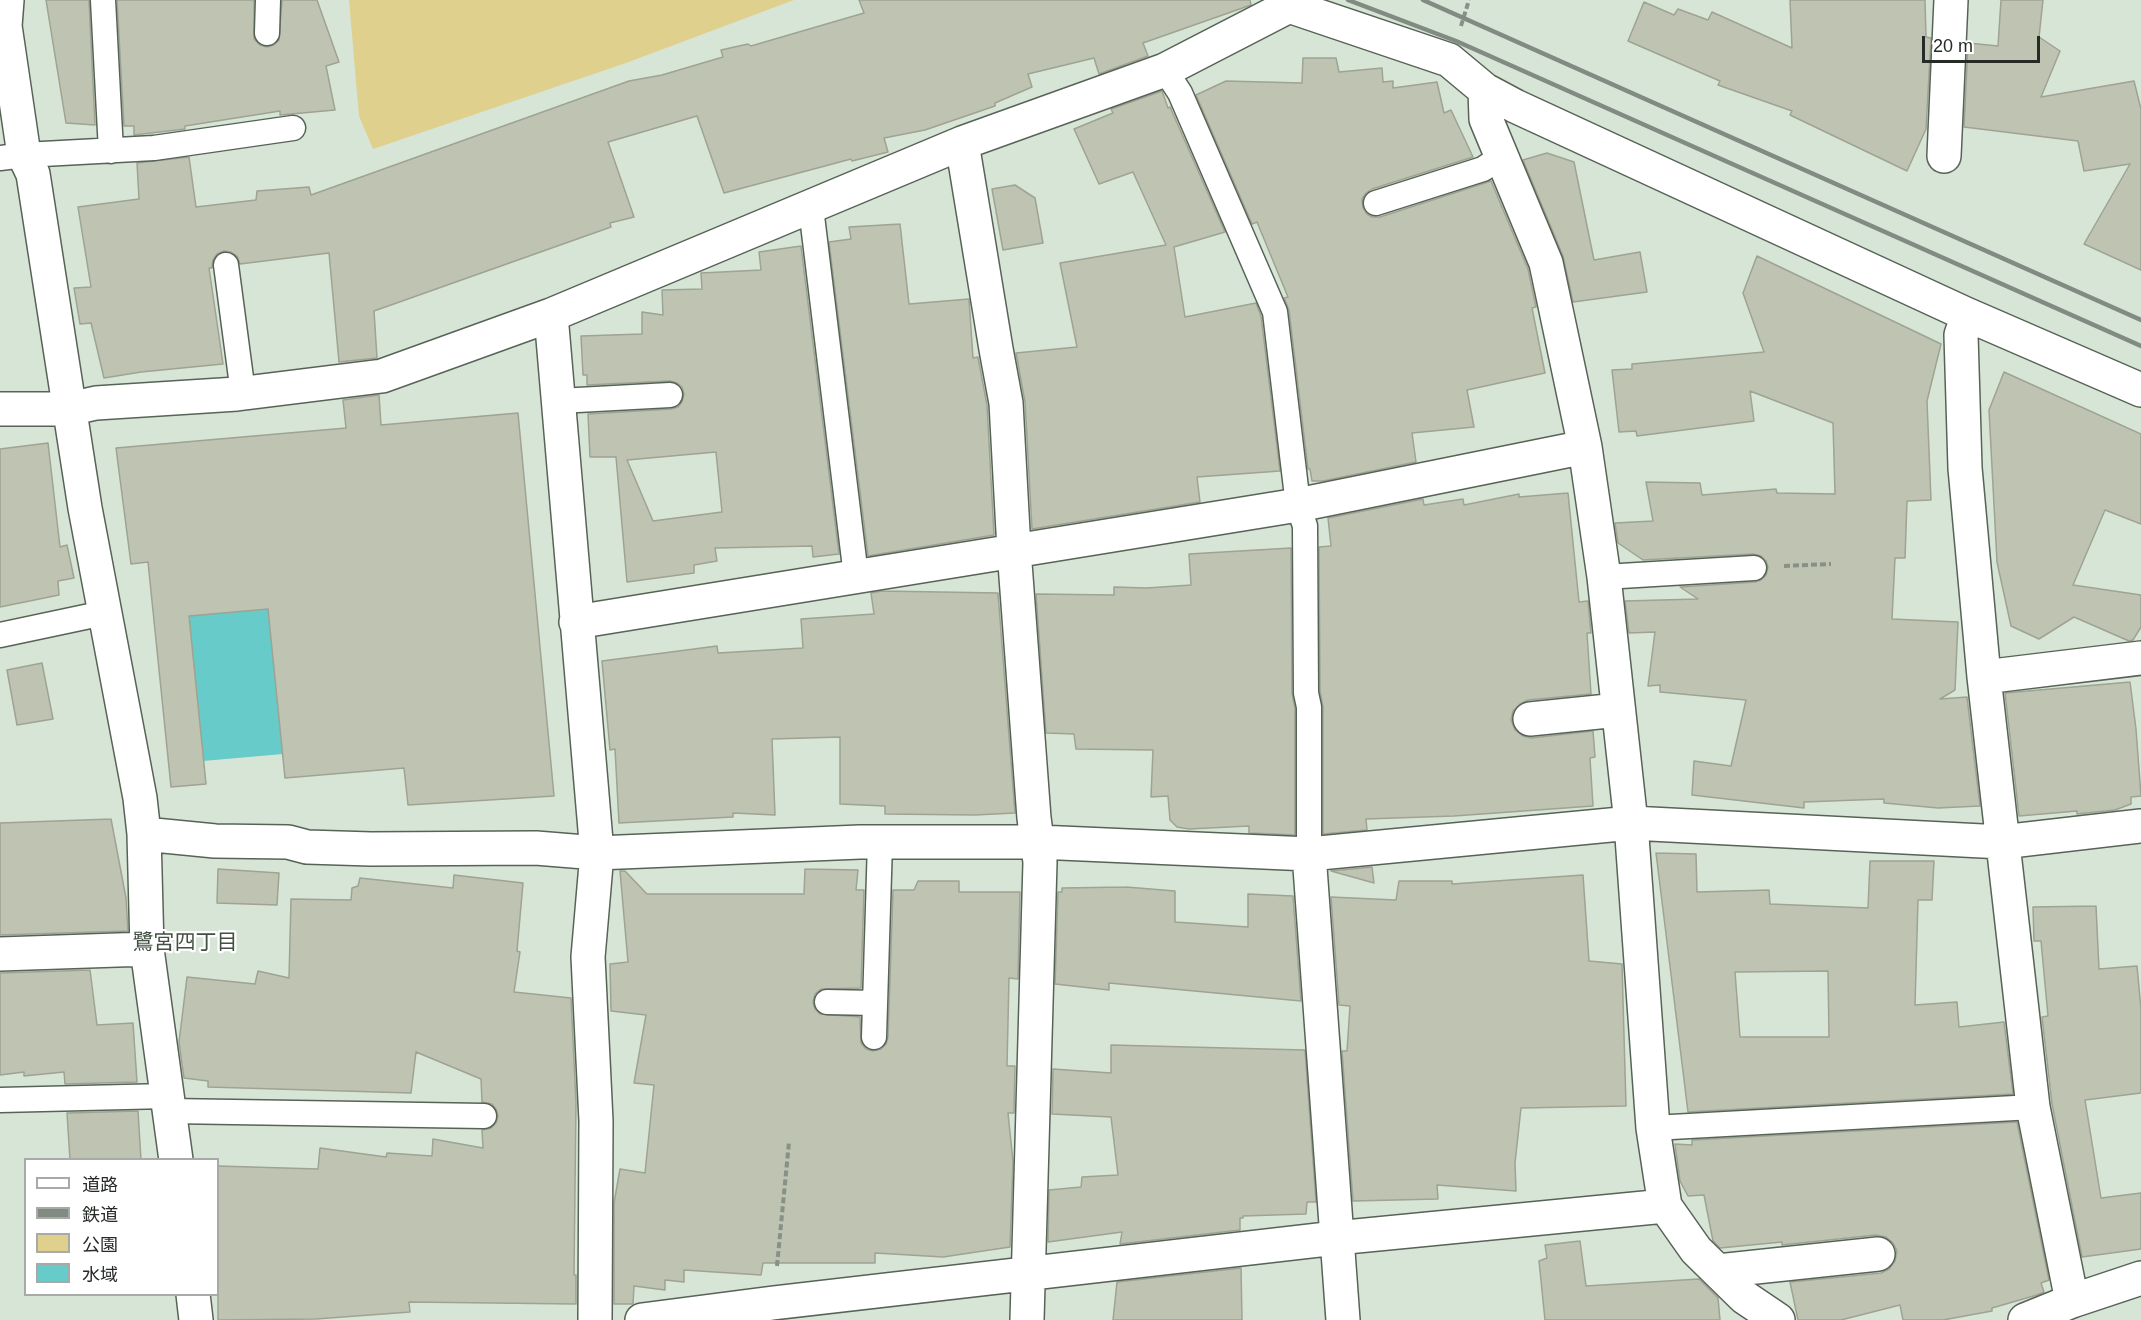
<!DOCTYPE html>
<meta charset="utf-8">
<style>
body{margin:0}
#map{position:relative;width:2141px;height:1320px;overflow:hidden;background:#d7e5d7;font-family:Helvetica,"Noto Sans JP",sans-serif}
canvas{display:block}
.legend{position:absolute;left:24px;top:1158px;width:195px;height:138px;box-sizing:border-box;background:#fff;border:2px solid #a8aaa8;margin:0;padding:8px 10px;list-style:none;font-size:18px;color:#262b26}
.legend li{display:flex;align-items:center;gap:12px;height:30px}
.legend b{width:30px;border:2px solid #a8aaa8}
.scale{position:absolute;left:1922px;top:36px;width:118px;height:27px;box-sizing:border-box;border:3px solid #262b26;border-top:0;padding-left:8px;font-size:18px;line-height:21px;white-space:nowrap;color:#262b26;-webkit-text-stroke:4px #fff;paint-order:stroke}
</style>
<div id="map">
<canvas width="2141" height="1320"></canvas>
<ul class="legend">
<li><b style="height:8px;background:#fff"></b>道路</li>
<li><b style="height:8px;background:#818b81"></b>鉄道</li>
<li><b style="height:16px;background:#dfd08e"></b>公園</li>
<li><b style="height:16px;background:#66cbc9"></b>水域</li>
</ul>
<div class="scale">20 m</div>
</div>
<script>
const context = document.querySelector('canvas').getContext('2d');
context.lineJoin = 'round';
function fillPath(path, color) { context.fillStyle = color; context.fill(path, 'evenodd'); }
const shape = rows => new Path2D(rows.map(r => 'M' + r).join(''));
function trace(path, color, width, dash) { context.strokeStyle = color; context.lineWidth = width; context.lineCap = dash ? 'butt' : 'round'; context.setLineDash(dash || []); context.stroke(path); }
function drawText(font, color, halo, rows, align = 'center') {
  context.font = font + ' Helvetica,"Noto Sans JP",sans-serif'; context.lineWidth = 4.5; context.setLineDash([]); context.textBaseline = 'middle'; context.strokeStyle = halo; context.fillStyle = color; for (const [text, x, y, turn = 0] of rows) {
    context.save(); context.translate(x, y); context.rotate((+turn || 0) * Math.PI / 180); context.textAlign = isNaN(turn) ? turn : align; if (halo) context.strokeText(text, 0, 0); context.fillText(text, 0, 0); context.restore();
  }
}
const green = shape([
 [349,0,794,0,626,63,373,149,359,116]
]);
const water = shape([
 [268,609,283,754,203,761,189,616]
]);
const building = shape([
 [46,0,89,0,95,125,66,123,46,0],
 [117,0,254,0,254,39,260,45,267,47,274,45,279,40,282,0,317,0,339,62,326,66,335,110,280,115,280,111,185,126,185,129,134,135,134,126,124,126,117,0],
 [859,0,1250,0,1251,5,1143,43,1148,56,1099,74,1094,58,1028,74,1032,87,995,103,995,106,925,130,884,138,888,152,852,161,851,159,724,193,697,116,608,142,634,217,610,223,611,227,374,311,377,358,339,362,329,253,240,264,237,256,231,252,224,251,217,254,213,260,212,268,209,268,223,364,141,372,104,378,91,323,80,324,74,288,91,287,78,207,139,199,137,163,189,157,196,207,256,200,257,191,309,187,311,195,629,81,662,75,723,57,721,50,748,44,751,46,864,13,859,0],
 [1790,0,1925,0,1926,37,1931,38,1926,129,1907,171,1790,115,1792,111,1718,85,1720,81,1628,41,1644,2,1674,15,1678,9,1708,20,1712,12,1792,48,1790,0],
 [2001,0,2043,0,2039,37,2060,51,2041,97,2134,81,2141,109,2141,270,2084,244,2130,164,2084,171,2078,141,1964,127,1968,43,1998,46,2001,0],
 [1303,58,1336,58,1339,72,1382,68,1383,82,1393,81,1393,88,1437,82,1444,113,1451,110,1473,157,1372,189,1366,193,1362,199,1363,208,1367,214,1372,217,1380,217,1491,181,1528,269,1536,307,1532,308,1545,373,1467,390,1474,427,1412,433,1416,462,1323,481,1312,481,1310,469,1308,469,1289,310,1284,298,1288,297,1257,222,1252,224,1196,95,1226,81,1302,83,1303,58],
 [1162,91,1168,108,1170,107,1225,232,1174,247,1185,317,1256,303,1261,316,1280,471,1197,477,1200,502,1032,529,1025,402,1016,353,1077,347,1060,263,1166,245,1133,172,1099,184,1074,129,1113,113,1111,109,1162,91],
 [1547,153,1574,162,1594,260,1640,252,1647,292,1573,302,1563,256,1523,160,1547,153],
 [1015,185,1035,198,1043,243,1003,250,992,189,1015,185],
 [900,224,909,304,969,299,973,358,978,357,987,405,994,535,868,556,829,242,851,239,849,227,900,224],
 [801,246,839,554,813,557,812,546,715,548,717,561,694,565,694,573,627,582,616,457,590,457,588,414,671,409,678,407,682,402,684,394,682,387,677,383,670,381,587,385,587,375,583,375,581,336,642,334,642,312,663,315,662,290,702,289,701,273,761,270,759,252,801,246],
 [716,452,722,512,653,521,627,460,716,452],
 [1757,256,1941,344,1927,401,1931,500,1907,501,1905,558,1895,558,1892,619,1958,622,1955,690,1940,699,1967,697,1980,806,1938,808,1884,803,1884,799,1804,802,1804,808,1692,795,1694,761,1731,766,1746,700,1660,692,1660,685,1648,686,1655,632,1629,633,1625,601,1698,599,1680,587,1755,582,1761,580,1766,575,1768,567,1766,561,1761,556,1753,554,1643,560,1618,543,1615,523,1653,521,1646,482,1700,483,1702,495,1776,489,1777,493,1835,494,1833,423,1750,391,1754,421,1637,436,1636,431,1619,432,1612,370,1632,369,1632,364,1764,352,1743,293,1757,256],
 [2004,372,2141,434,2141,524,2105,510,2073,585,2141,595,2141,627,2133,640,2129,641,2074,617,2039,639,2011,626,1997,562,1989,410,2004,372],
 [379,395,381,425,518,413,554,796,408,805,404,768,285,778,268,609,189,616,206,784,171,787,148,562,131,564,116,448,346,428,343,400,379,395],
 [48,443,60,547,67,545,74,578,58,581,59,595,0,607,0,449,48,443],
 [1568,493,1579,602,1588,601,1591,633,1587,633,1591,694,1528,700,1520,704,1513,711,1511,720,1515,730,1523,736,1531,738,1593,731,1595,757,1590,758,1593,806,1454,816,1366,819,1367,830,1323,834,1323,707,1320,691,1319,547,1331,546,1328,518,1423,499,1424,505,1463,499,1464,505,1519,494,1519,497,1568,493],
 [1291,548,1292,693,1295,709,1295,835,1249,833,1249,826,1189,829,1177,827,1170,820,1168,796,1151,797,1153,750,1076,749,1074,734,1046,733,1036,594,1114,595,1114,587,1147,588,1191,585,1189,554,1291,548],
 [882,591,998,593,1015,813,975,815,885,814,885,806,840,804,840,737,772,739,775,815,733,813,733,817,619,823,615,749,610,750,602,661,717,646,718,653,803,648,801,619,874,614,871,593,882,591],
 [42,663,53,719,17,725,7,670,42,663],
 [2130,682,2136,729,2141,796,2131,797,2131,804,2115,810,2077,814,2077,811,2019,816,2005,693,2130,682],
 [111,819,126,898,128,931,0,935,0,823,111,819],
 [1656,853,1696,854,1697,892,1769,890,1770,904,1868,908,1870,861,1934,861,1932,900,1918,900,1915,1005,1957,1002,1959,1027,2004,1022,2013,1094,1688,1112,1656,853],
 [1828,971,1829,1037,1740,1037,1735,972,1828,971],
 [1372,867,1374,883,1331,871,1372,867],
 [218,869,279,873,277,905,217,903,218,869],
 [805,869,858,870,856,890,864,890,861,988,821,989,815,994,813,1002,815,1009,820,1014,860,1017,861,1043,866,1049,873,1051,881,1049,886,1044,888,1037,893,890,914,890,918,881,959,881,959,892,1020,892,1018,979,1009,978,1007,1066,1015,1066,1014,1113,1008,1113,1013,1162,1010,1247,943,1257,875,1253,875,1263,763,1263,761,1275,684,1270,684,1282,665,1280,665,1290,634,1286,633,1304,614,1304,614,1203,620,1169,645,1173,654,1085,634,1083,646,1015,611,1011,610,964,628,962,620,871,625,871,647,894,804,894,805,869],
 [454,875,523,883,517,951,520,952,514,992,571,998,576,1102,574,1275,576,1275,576,1304,409,1302,410,1312,316,1319,218,1320,218,1166,318,1169,320,1148,386,1157,387,1153,432,1156,433,1139,483,1148,482,1130,491,1128,496,1123,498,1116,496,1109,492,1104,482,1102,481,1079,416,1052,411,1093,208,1087,208,1081,184,1078,179,1042,187,977,255,984,258,971,289,978,291,899,351,900,352,888,358,886,360,878,453,888,454,875],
 [1583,875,1589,961,1622,964,1626,1106,1521,1108,1515,1163,1516,1191,1437,1185,1438,1199,1353,1201,1342,1051,1347,1051,1350,1006,1339,1005,1331,897,1396,900,1399,881,1452,881,1452,884,1583,875],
 [1126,887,1175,891,1175,922,1248,927,1248,894,1293,896,1301,1001,1109,983,1109,990,1055,984,1058,892,1062,892,1062,888,1126,887],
 [2096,906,2099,969,2137,966,2141,1009,2141,1093,2085,1100,2101,1198,2141,1193,2141,1249,2082,1257,2052,1104,2042,1017,2048,1016,2041,941,2034,941,2033,907,2096,906],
 [90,970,97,1025,133,1023,137,1082,65,1084,64,1072,24,1076,24,1072,0,1075,0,973,90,970],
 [1111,1045,1305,1050,1316,1202,1307,1202,1306,1214,1243,1216,1243,1218,1240,1218,1240,1230,1120,1244,1122,1232,1048,1242,1049,1190,1081,1187,1082,1177,1118,1175,1111,1117,1052,1114,1053,1069,1111,1073,1111,1045],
 [138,1111,141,1160,70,1160,67,1113,138,1111],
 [2017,1122,2049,1280,2041,1283,2044,1292,2037,1295,1992,1308,1992,1311,1943,1320,1903,1320,1900,1305,1841,1320,1798,1320,1790,1282,1881,1273,1889,1269,1895,1261,1897,1251,1893,1243,1886,1237,1876,1235,1782,1245,1782,1242,1720,1248,1713,1241,1704,1195,1688,1196,1680,1181,1676,1152,1675,1144,1692,1145,1692,1140,2017,1122],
 [1580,1241,1586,1286,1699,1279,1718,1298,1720,1320,1545,1320,1539,1261,1547,1258,1545,1245,1580,1241],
 [1241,1268,1242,1320,1113,1320,1117,1282,1241,1268]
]);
const path = shape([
 [1461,26,1469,0],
 [1784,566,1831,564],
 [777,1266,789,1142]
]);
const lane = shape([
 [103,0,111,151],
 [267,33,268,0],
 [1165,70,1180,93,1275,312,1298,505,1305,526,1306,693,1309,707,1309,854],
 [0,158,24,155,154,148,293,128],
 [1376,203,1483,169,1501,157],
 [811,208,856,576],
 [226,265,243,393],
 [559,401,670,395],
 [1604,577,1754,568],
 [0,635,104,613],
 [827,1002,875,1003],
 [874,1037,880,842],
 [0,1100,167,1096],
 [170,1111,484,1116],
 [1653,1128,2033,1107]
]);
const street = shape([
 [7,0,5,26,24,155,33,174,85,508,140,798,144,834,147,949,176,1160],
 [1485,90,1486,119,1546,263,1585,447,1604,577,1631,823,1653,1128,1665,1206,1696,1250,1744,1297,1778,1320],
 [962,143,996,349,1006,403,1014,550,1034,818,1040,862,1027,1320],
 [1944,156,1951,0],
 [551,315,597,853,588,957,596,1121,595,1320],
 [1968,315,1961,335,1965,468,1984,677,2033,1107,2072,1301],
 [0,409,69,409,96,403,237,394,382,376,551,315,962,143,1165,70,1289,6,1449,60,1485,90,1515,106,1968,315,2141,390],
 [576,622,1298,505,1585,447],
 [1984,677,2141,658],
 [1530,719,1618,710],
 [144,834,215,841,288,842,307,847,371,849,536,848,597,853,860,842,1038,842,1309,854,1631,823,2002,842,2141,826],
 [1309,854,1343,1320],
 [0,954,147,949],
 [1718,1271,1878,1254],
 [193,1294,196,1320],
 [642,1320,773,1303,1336,1238,1665,1206],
 [2025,1320,2072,1301,2141,1278]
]);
const rail = shape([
 [1348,0,1456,41,2141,346],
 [1423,0,2141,320]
]);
const neighbourhoodNames = [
 ["鷺宮四丁目",185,943]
];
fillPath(green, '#dfd08e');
fillPath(water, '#66cbc9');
fillPath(building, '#bec3b2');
trace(building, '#9ea392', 1.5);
trace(lane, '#576357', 27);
trace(street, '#576357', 36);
trace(path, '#879187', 4, [6, 3]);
trace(lane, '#fff', 24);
trace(street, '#fff', 33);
trace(rail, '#818b81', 4.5);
drawText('21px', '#434f43', '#fff', neighbourhoodNames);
</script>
